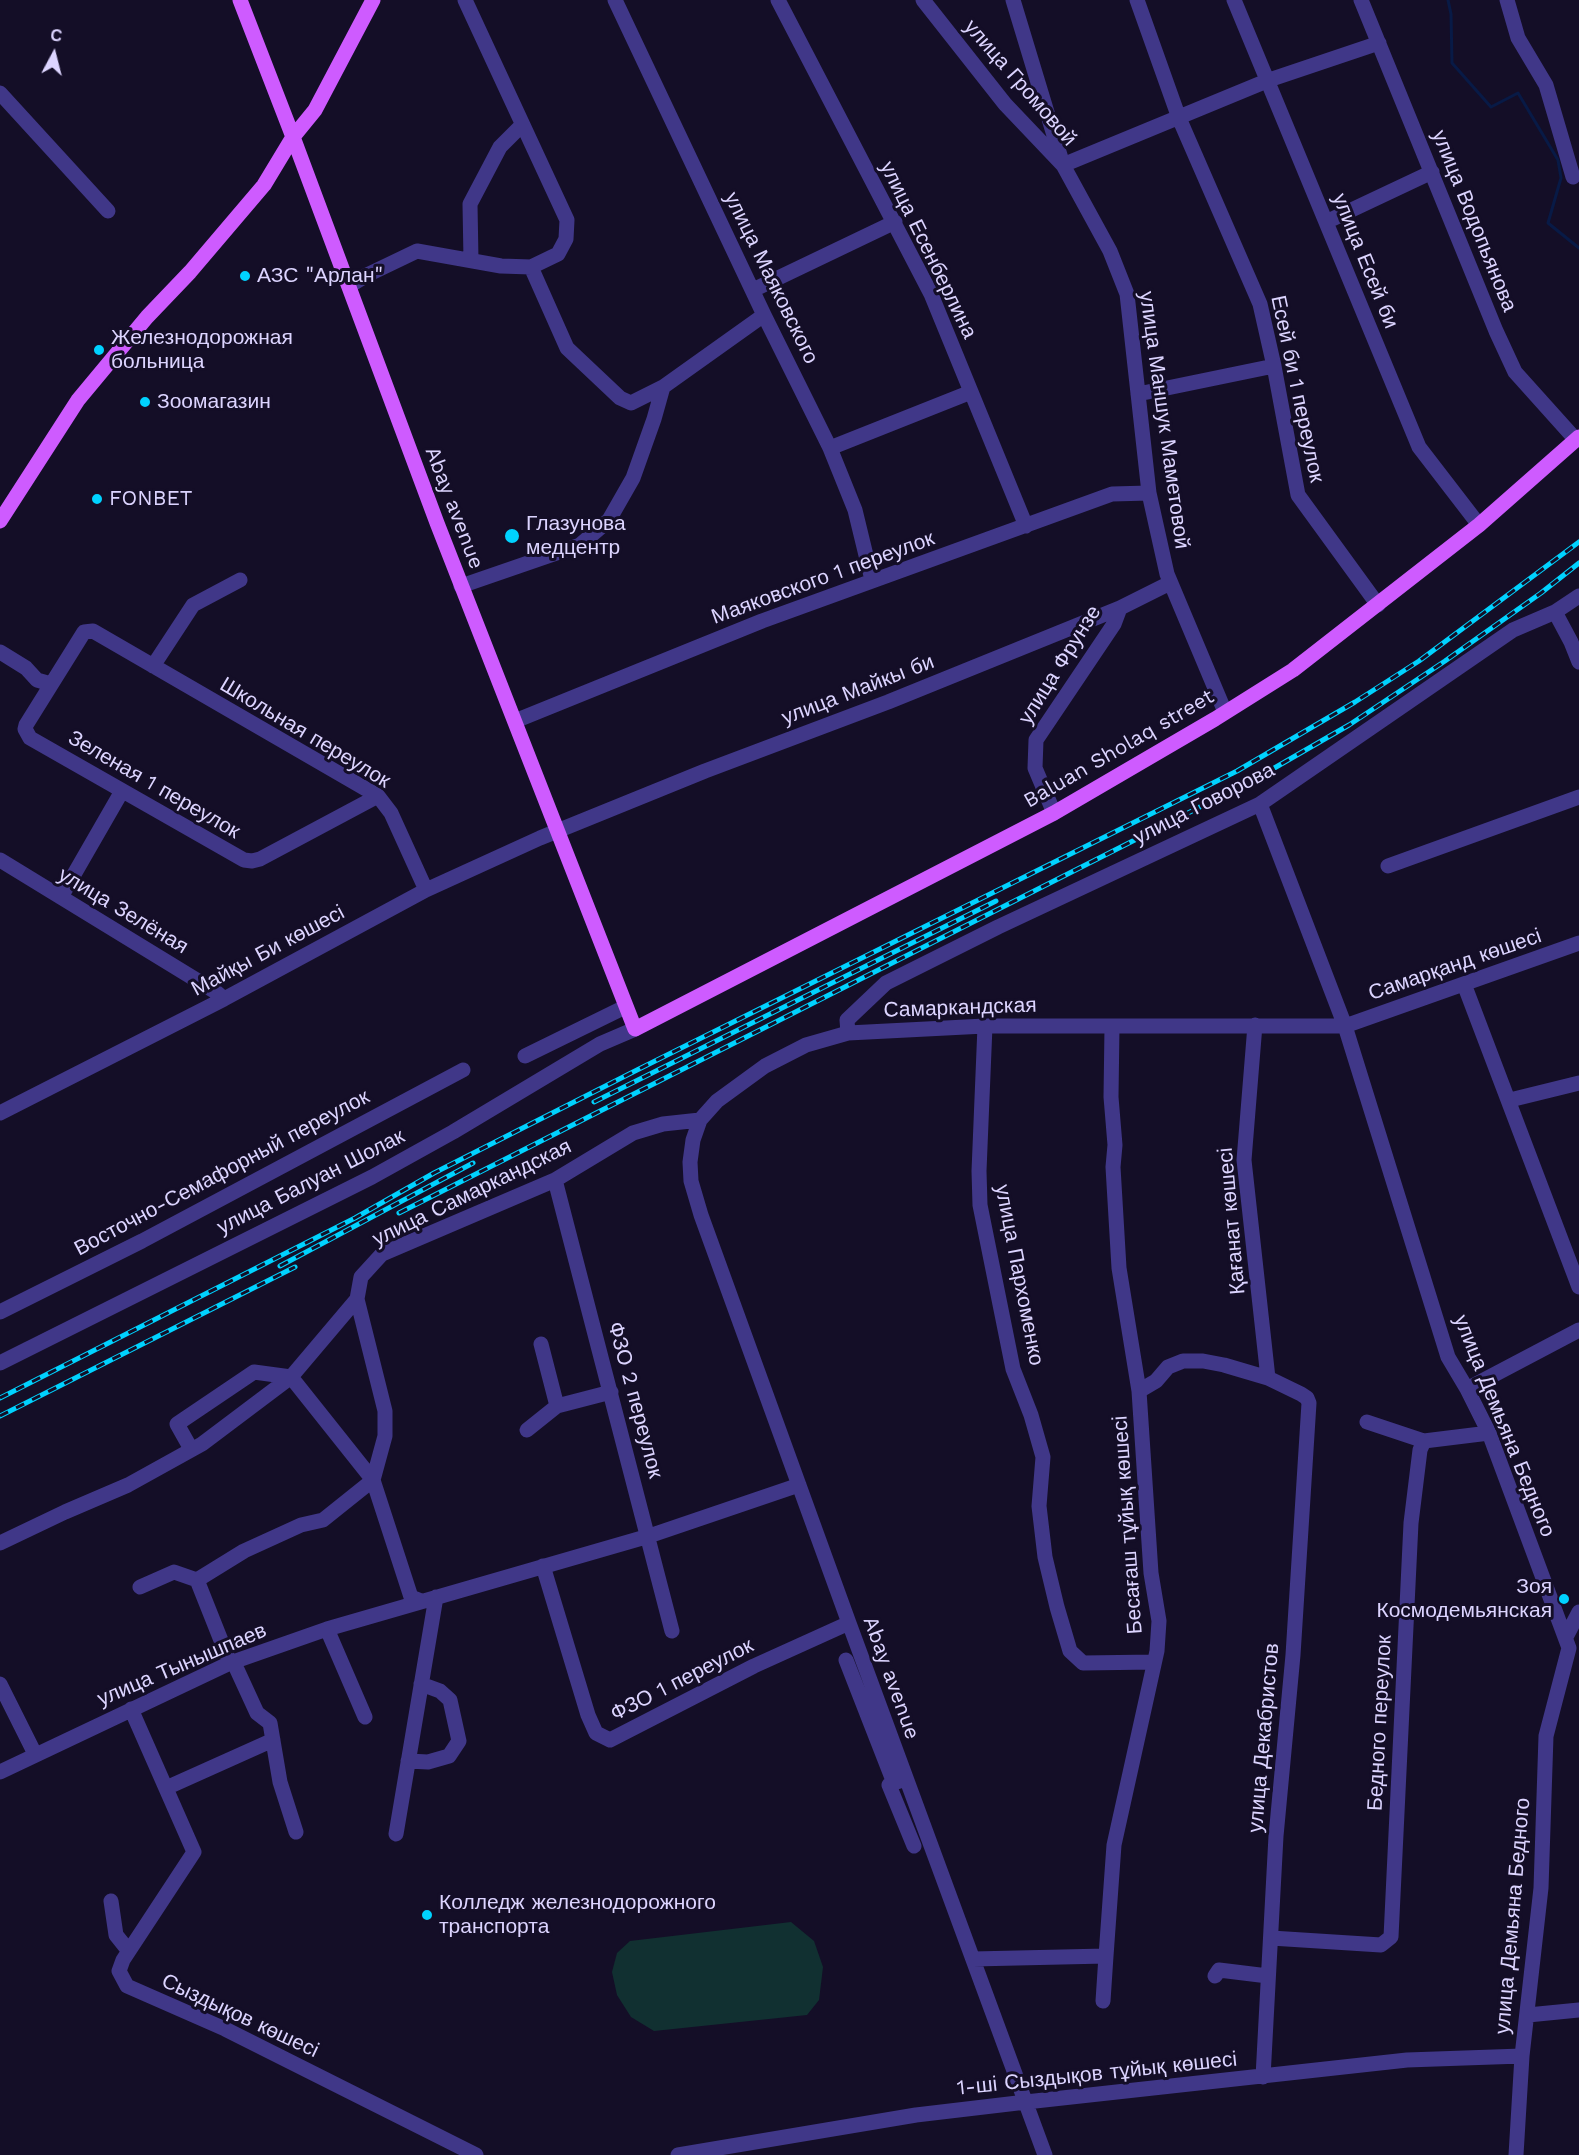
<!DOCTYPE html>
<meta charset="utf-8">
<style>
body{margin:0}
#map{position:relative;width:1579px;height:2155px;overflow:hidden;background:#140e27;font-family:"Work Sans",sans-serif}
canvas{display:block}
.north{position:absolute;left:24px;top:24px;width:60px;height:60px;-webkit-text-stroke:4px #140e27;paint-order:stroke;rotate:7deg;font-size:16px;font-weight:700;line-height:24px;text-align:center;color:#dcd4ff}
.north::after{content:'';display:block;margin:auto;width:21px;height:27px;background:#dcd4ff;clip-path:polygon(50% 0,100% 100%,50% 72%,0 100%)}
</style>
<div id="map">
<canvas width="1579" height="2155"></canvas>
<div class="north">С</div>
</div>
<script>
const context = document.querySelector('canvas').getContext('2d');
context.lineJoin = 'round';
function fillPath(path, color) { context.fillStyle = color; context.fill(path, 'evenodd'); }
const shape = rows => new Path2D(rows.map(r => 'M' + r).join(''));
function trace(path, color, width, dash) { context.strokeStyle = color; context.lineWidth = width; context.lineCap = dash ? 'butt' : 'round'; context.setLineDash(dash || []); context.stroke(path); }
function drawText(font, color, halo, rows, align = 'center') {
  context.font = font + ' "Work Sans",sans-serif'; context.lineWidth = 6; context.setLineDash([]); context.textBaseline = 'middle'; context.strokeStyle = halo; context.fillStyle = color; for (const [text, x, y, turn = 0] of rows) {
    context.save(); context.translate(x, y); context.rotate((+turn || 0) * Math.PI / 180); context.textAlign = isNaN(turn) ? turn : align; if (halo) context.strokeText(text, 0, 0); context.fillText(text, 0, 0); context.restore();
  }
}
const green = shape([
 [791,1922,814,1941,823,1967,819,2000,807,2015,654,2031,631,2017,617,1995,612,1972,617,1953,630,1941]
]);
const stream = shape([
 [1448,0,1451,14,1452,63,1491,107,1518,93,1558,160,1561,178,1548,223,1579,248]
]);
const minor = shape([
 [615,0,764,315,830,448,855,510,872,580],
 [778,0,931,294,1026,526],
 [923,0,1005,104,1063,165,1269,80,1379,43],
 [1013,0,1063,165,1110,251,1127,294,1149,493,1167,574,1225,712],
 [1137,0,1179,118,1260,304,1274,366,1298,495,1378,605],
 [1234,0,1419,447,1479,525],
 [1361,0,1496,331,1515,372,1576,440],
 [1507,0,1518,38,1546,85,1573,177],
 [0,93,108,211],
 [1326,222,1432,172],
 [471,260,470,204,500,147,522,125],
 [349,286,367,275,417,251,501,266,531,267,558,254,566,239,567,220,465,0],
 [753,290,895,222],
 [663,387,764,315],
 [1138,394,1274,366],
 [830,448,971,392],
 [461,586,580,545,609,520,633,478,654,419,663,387,631,403,620,398,567,348,531,267],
 [1555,612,1571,642,1579,662],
 [0,652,26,668,37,680,51,684],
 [153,666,193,605,240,580],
 [515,721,762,621,1112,494,1149,493],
 [378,796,260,859,252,861,244,860,30,738,25,729,26,725,84,632,93,631,378,796,391,813,426,890],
 [1260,804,1345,1026,1448,1357,1467,1389,1489,1433,1569,1648,1546,1736,1541,1888,1522,2056,1516,2155],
 [1054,813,1035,768,1036,740,1114,624,1120,608],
 [0,860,216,992,224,999],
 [1388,866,1579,797],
 [61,897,122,791],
 [1464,984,1579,1287],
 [1255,1025,1244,1160,1268,1378],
 [985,1026,979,1171,980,1205,1013,1369,1031,1415,1043,1457,1039,1506,1045,1557,1057,1607,1070,1651,1083,1663,1154,1662],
 [848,1033,847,1020,886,983,998,927,1260,804,1513,630,1555,612,1579,596],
 [525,1056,625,1007],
 [1510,1100,1579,1083],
 [0,1113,224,999,426,890,540,838,705,771,888,702,1120,608,1170,583],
 [555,1180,672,1631],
 [0,1312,142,1241,463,1070],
 [541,1344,557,1406],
 [0,1363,372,1177,453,1132,600,1044,635,1029],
 [1467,1389,1579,1330],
 [1139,1391,1156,1381,1168,1367,1183,1361,1203,1361,1224,1365,1268,1378,1301,1394,1307,1398,1309,1403,1293,1655,1276,1836,1263,2077],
 [1367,1422,1424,1441,1489,1433],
 [527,1430,557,1406,611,1392],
 [191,1449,177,1424,254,1372,291,1377,373,1480,411,1597,421,1601],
 [0,1543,65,1512,128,1485,202,1444,291,1377,357,1299,361,1277,382,1254,555,1180,633,1133,663,1124,700,1120],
 [543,1566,588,1715,596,1733,610,1740,754,1666,849,1623],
 [197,1580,244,1551,301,1525,323,1520,373,1480,385,1436,385,1411,357,1299],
 [140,1587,174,1572,197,1580,230,1663],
 [327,1629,365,1717],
 [1566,1637,1579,1612],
 [846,1660,894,1783,906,1779],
 [234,1663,257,1713,270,1723,280,1782,296,1832],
 [0,1684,35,1754],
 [131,1709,194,1852,123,1960,119,1971,127,1986,225,2029,476,2155],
 [408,1761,428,1762,449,1756,459,1741,450,1700,440,1691,421,1684],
 [0,1772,230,1663,327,1629,649,1536,799,1485],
 [894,1783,889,1785,914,1846],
 [166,1788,273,1740],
 [396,1834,436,1597],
 [111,1901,116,1935,128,1950],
 [1271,1938,1381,1945,1391,1937,1411,1523,1420,1450,1424,1441],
 [973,1959,1106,1956,1114,1845,1157,1651,1159,1621,1151,1573,1139,1391,1119,1268,1113,1167,1115,1145,1111,1097,1112,1027],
 [1215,1976,1219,1970,1268,1976],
 [1103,2001,1106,1956],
 [1528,2015,1579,2010],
 [678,2155,916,2115,1026,2102,1407,2060,1522,2056],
 [1045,2155,849,1623,701,1215,691,1181,690,1162,693,1140,700,1120,717,1101,765,1066,806,1045,848,1033,985,1026,1345,1026,1579,943]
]);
const major = shape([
 [240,0,293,137,437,523,635,1029,1054,813,1215,719,1293,670,1479,525,1579,437],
 [0,521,78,400,147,317,190,272,264,185,293,137,315,110,373,0]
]);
const rail = shape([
 [594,1102,996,901],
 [399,1213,1257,778,1349,725,1445,661,1541,593,1579,563],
 [280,1266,473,1163],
 [0,1398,355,1218,434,1173,637,1070,1237,771,1355,702,1419,661,1579,542],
 [0,1416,295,1267]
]);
const markers = [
 [245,276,6,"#00d2ff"],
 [99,350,6,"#00d2ff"],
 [145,402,6,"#00d2ff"],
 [97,499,6,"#00d2ff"],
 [512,536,8,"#00d2ff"],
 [1564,1599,6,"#00d2ff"],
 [427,1915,6,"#00d2ff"]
];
const streetNames = [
 ["улица Громовой",1020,83,49],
 ["улица Водопьянова",1474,221,68],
 ["улица Есенберлина",928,250,64],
 ["улица Есей би",1365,261,68],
 ["улица Маяковского",771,278,64],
 ["Есей би 1 переулок",1297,389,78],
 ["улица Маншук Маметовой",1164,420,82],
 ["Abay avenue",454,508,69],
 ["Маяковского 1 переулок",823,578,-20],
 ["улица Фрунзе",1060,665,-58],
 ["улица Майкы би",858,690,-21],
 ["Школьная переулок",305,733,31],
 ["Baluan Sholaq street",1119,749,-30],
 ["Зеленая 1 переулок",154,785,30],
 ["улица Говорова",1204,804,-27],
 ["улица Зелёная",123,911,31],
 ["Майқы Би көшесі",268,951,-28],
 ["Самарқанд көшесі",1455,965,-19],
 ["Самаркандская",960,1008,-2],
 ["Восточно-Семафорный переулок",222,1173,-28],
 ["улица Балуан Шолак",311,1182,-27],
 ["улица Самаркандская",472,1193,-26],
 ["Қағанат көшесі",1232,1221,-95],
 ["улица Пархоменко",1019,1275,79],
 ["ФЗО 2 переулок",635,1400,75],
 ["улица Демьяна Бедного",1504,1426,68],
 ["Бесағаш тұйық көшесі",1128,1525,-94],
 ["улица Тынышпаев",182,1665,-23],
 ["Abay avenue",891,1678,70],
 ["ФЗО 1 переулок",682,1680,-27],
 ["Бедного переулок",1380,1723,-87],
 ["улица Декабристов",1264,1738,-85],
 ["улица Демьяна Бедного",1513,1916,-85],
 ["Сыздықов көшесі",240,2016,25],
 ["1-ші Сыздықов тұйық көшесі",1097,2074,-6]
];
const poiNames = [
 ["АЗС \"Арлан\"",257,276],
 ["Железнодорожная",111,338],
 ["больница",111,362],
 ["Зоомагазин",157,402],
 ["FONBET",109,499],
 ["Глазунова",526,524],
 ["медцентр",526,548],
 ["Зоя",1552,1587,"right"],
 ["Космодемьянская",1552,1611,"right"],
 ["Колледж железнодорожного",439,1903],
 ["транспорта",439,1927]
];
fillPath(green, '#113031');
trace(stream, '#081a46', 3);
trace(minor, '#403788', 15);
trace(major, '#ce5bff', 15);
trace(rail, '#00d2ff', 5);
trace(rail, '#140e27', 3, [9]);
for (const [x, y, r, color] of markers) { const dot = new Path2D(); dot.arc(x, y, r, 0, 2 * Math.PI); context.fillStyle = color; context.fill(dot); trace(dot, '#140e27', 2); }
drawText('21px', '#dcd4ff', '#140e27', streetNames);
drawText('21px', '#dcd4ff', '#140e27', poiNames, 'left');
</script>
